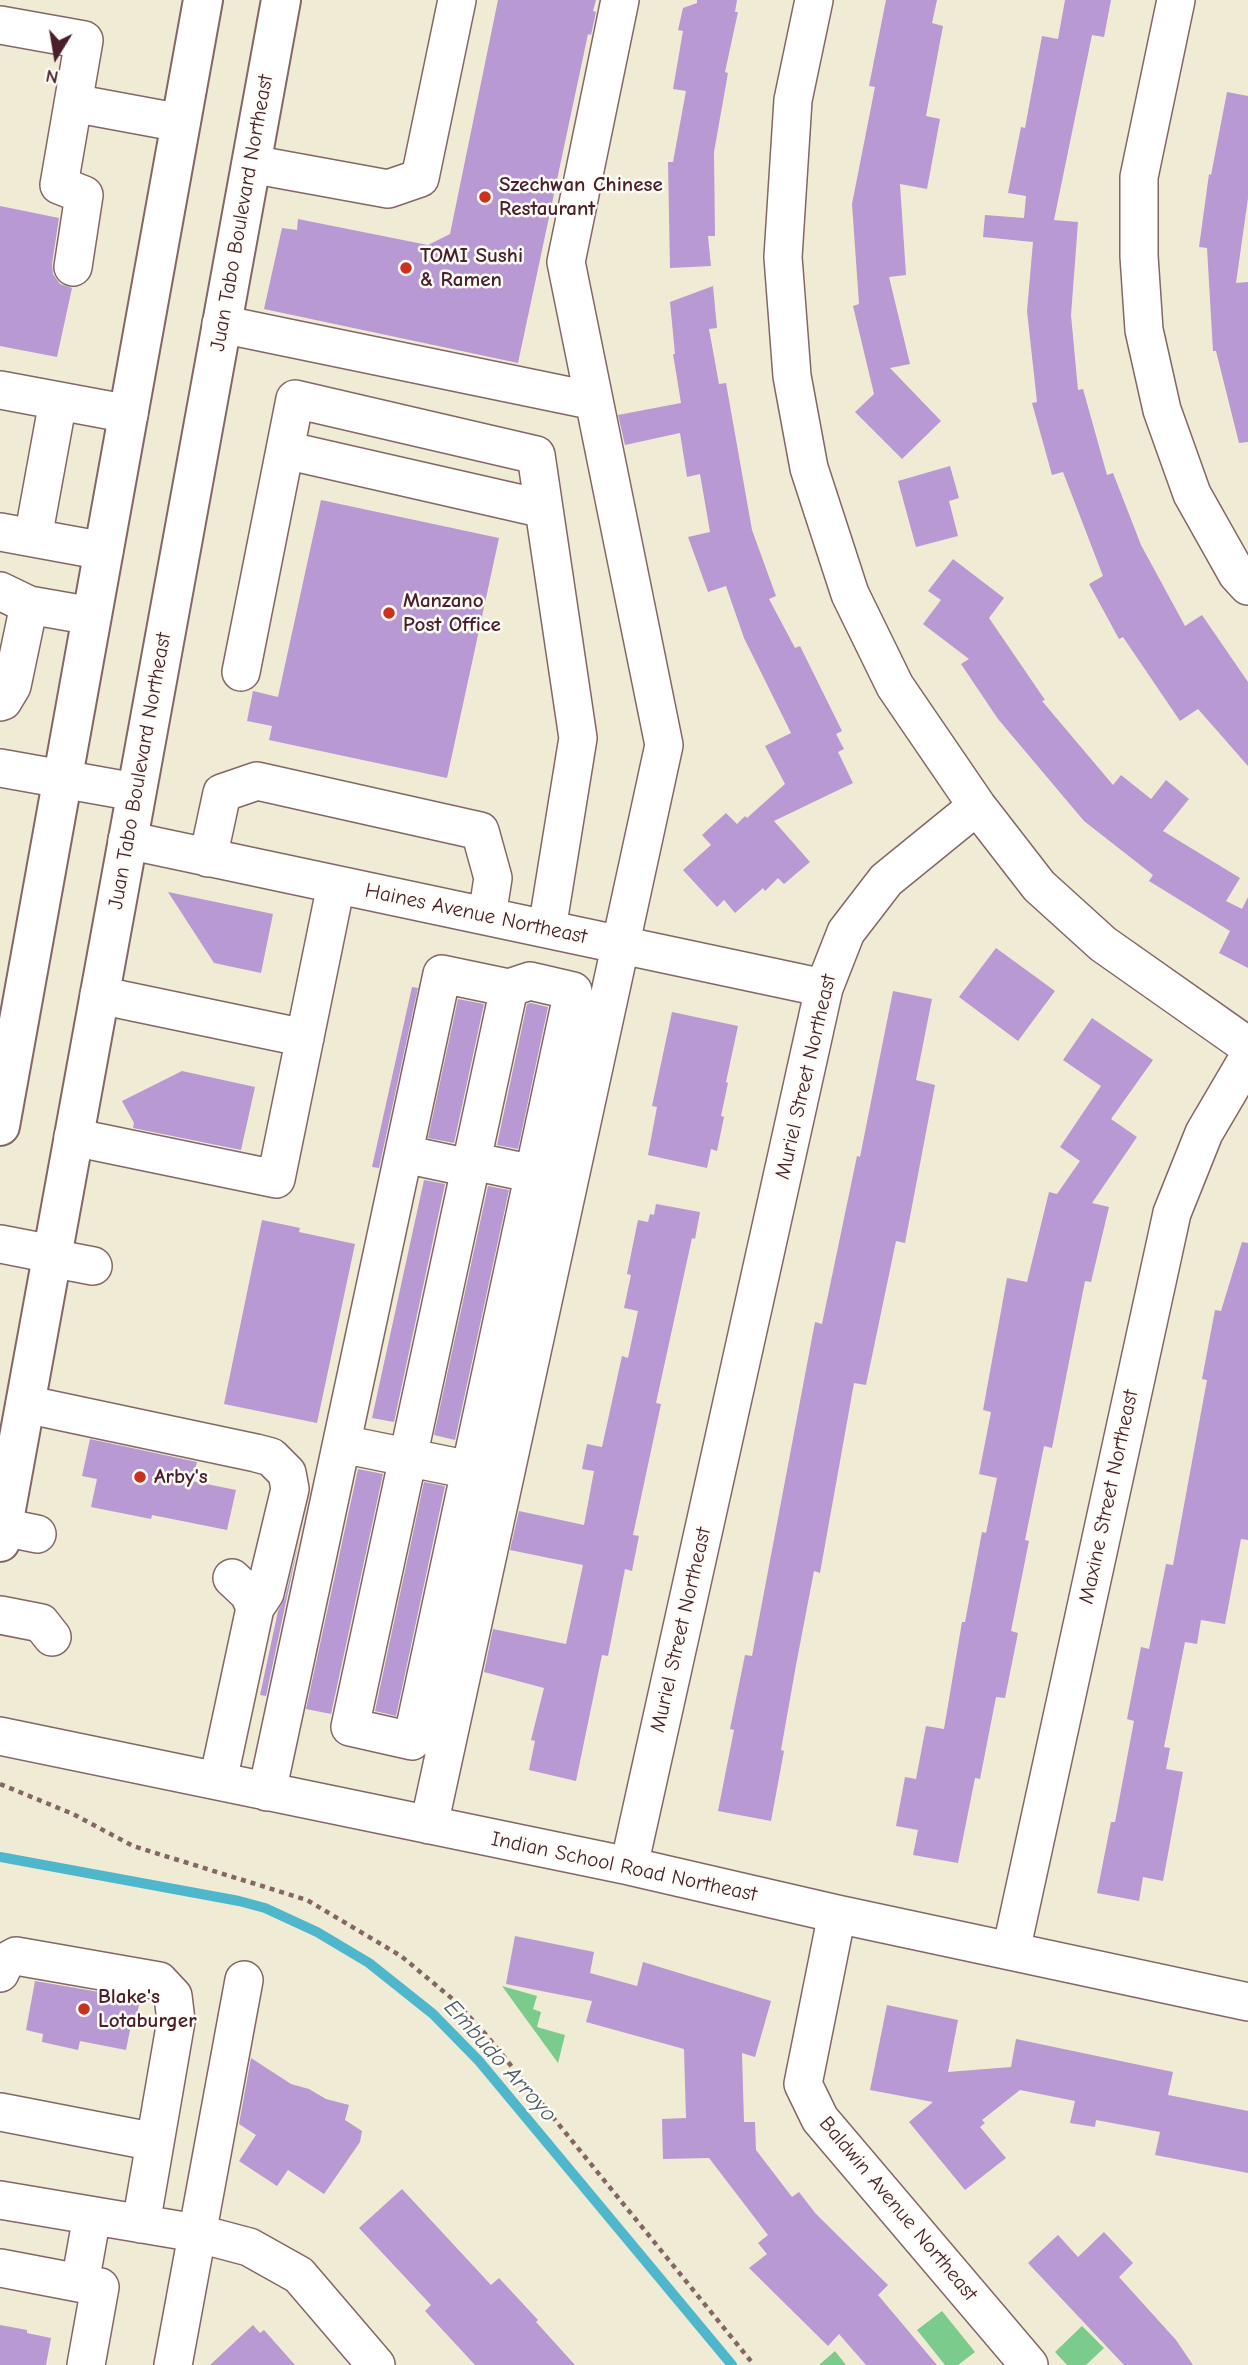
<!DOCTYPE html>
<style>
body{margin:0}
#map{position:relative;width:1248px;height:2365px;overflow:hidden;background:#f0ebd4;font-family:"Comic Neue",sans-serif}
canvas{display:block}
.north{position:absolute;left:21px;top:21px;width:70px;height:70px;-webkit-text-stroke:5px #fdfcf7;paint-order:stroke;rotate:191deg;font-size:19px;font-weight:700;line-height:28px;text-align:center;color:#4a1f2b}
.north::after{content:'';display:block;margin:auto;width:24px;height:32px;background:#4a1f2b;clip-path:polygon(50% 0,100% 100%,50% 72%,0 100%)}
</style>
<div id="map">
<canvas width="1248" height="2365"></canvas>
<div class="north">N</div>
</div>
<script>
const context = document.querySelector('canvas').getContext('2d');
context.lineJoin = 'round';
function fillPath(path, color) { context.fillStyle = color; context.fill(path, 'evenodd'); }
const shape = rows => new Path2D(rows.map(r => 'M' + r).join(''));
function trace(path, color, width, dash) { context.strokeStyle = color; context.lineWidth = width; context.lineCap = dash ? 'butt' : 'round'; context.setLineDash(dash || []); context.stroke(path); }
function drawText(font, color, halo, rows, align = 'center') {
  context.font = font + ' "Comic Neue",sans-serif'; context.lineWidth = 5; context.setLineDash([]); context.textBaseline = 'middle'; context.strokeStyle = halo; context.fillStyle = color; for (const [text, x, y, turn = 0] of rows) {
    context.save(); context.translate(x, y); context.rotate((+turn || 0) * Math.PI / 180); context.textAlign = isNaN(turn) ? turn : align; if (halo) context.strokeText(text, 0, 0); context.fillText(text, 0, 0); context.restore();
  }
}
const green = shape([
 [502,1986,537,1996,533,2009,541,2012,537,2027,565,2035,558,2063],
 [942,2311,975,2352,958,2365,945,2365,917,2330],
 [1082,2326,1104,2348,1086,2365,1067,2365,1055,2352],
 [835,2351,846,2365,819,2365]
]);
const stream = shape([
 [0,1857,239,1901,265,1908,317,1932,369,1963,433,2014,479,2061,732,2365]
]);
const building = shape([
 [498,0,596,0,593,11,596,12,591,35,588,34,518,363,264,309,282,228,297,230,298,219,428,245,450,234],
 [697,0,737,0,735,12,738,12,725,72,728,73,714,152,715,236,708,236,711,266,670,268,668,162,673,162,686,91,673,89,683,31,678,30,683,8,697,3],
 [886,0,937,0,932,23,943,26,926,116,940,119,927,189,900,184,906,275,889,277,910,364,890,368,941,421,902,459,855,412,874,394,853,306,859,304,852,204,875,87,869,86],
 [1065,0,1111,0,1104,37,1092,35,1054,220,1078,222,1071,315,1078,390,1083,389,1107,475,1113,473,1141,545,1185,626,1202,615,1248,682,1248,766,1198,709,1180,721,1123,637,1119,639,1089,584,1103,576,1063,472,1052,475,1032,403,1037,402,1027,311,1033,242,983,237,985,215,1024,218,1026,196,1008,193,1021,127,1025,128,1042,36,1058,39],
 [1227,92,1248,96,1248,198,1236,283,1248,282,1248,442,1239,443,1216,351,1213,351,1207,248,1199,247,1209,174,1211,175],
 [0,206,59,218,52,264,53,274,60,284,72,288,57,357,0,346],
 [713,286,717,328,709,329,719,384,726,383,752,530,776,596,769,599,795,648,800,646,842,731,836,734,844,749,838,752,853,783,774,821,810,862,784,884,778,878,765,891,763,888,735,913,724,900,717,907,683,870,711,845,702,835,726,813,737,824,745,816,747,818,785,784,765,746,791,733,744,638,726,586,708,592,688,537,710,532,700,474,687,477,680,433,625,445,618,415,681,403,673,354,675,354,670,302],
 [950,466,959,498,949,501,958,536,916,547,898,481],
 [321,500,499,538,447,778,269,740,272,726,247,721,253,691,278,697],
 [953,559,1004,598,989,618,1045,700,1042,701,1113,785,1121,775,1151,799,1166,780,1189,799,1163,831,1240,878,1226,901,1242,909,1248,897,1248,968,1219,953,1230,931,1149,881,1153,875,1084,821,998,719,961,664,969,659,923,624,941,600,928,591],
 [168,892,273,914,261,973,214,963],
 [996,948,1055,991,1018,1041,959,997],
 [412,987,418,988,379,1168,372,1167],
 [893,991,932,999,916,1080,935,1085,905,1243,896,1241,866,1385,854,1383,820,1573,814,1571,796,1665,781,1750,784,1751,771,1821,718,1811,734,1730,730,1729,745,1655,752,1656,815,1322,822,1324,857,1156,860,1157],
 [458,999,484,1004,454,1143,428,1138],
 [531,1003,548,1007,518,1149,497,1145,527,1004],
 [672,1012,738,1026,726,1082,728,1083,721,1116,724,1117,717,1151,711,1149,707,1168,648,1155,657,1107,652,1106],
 [1092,1018,1153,1060,1111,1119,1137,1137,1092,1203,1109,1207,1091,1282,1085,1281,1052,1448,1044,1446,1025,1540,1029,1541,1011,1631,1018,1633,1005,1698,996,1697,980,1779,975,1778,958,1863,913,1855,918,1830,896,1826,905,1777,916,1779,926,1726,944,1729,962,1622,965,1622,982,1532,986,1533,997,1478,979,1474,991,1412,983,1410,1007,1278,1027,1282,1049,1192,1057,1194,1080,1161,1060,1147,1101,1086,1063,1060],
 [182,1071,255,1087,241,1150,133,1128,134,1123,122,1101],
 [424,1180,445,1184,394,1422,372,1418],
 [488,1186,509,1190,455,1440,434,1435],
 [656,1204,700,1212,695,1239,692,1238,656,1403,661,1404,633,1535,639,1536,632,1571,625,1569,608,1656,602,1655,576,1781,529,1770,535,1741,531,1740,544,1688,484,1672,493,1629,566,1644,583,1565,510,1550,519,1511,584,1525,594,1471,582,1469,587,1444,602,1447,622,1356,628,1358,638,1311,624,1308,631,1275,627,1274,638,1220,648,1222,650,1214,654,1215],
 [262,1220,300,1228,299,1232,355,1244,317,1423,224,1404],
 [1242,1242,1248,1243,1248,1540,1241,1539,1225,1624,1201,1620,1197,1644,1185,1642,1164,1747,1170,1748,1166,1769,1183,1772,1163,1881,1143,1877,1139,1901,1097,1893,1111,1822,1115,1822,1134,1721,1127,1719,1141,1647,1149,1649,1166,1564,1173,1565,1207,1380,1202,1379,1215,1310,1221,1311],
 [90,1439,197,1462,192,1481,236,1490,227,1530,152,1515,151,1519,91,1507,97,1479,82,1476],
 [358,1469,383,1474,331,1714,306,1709],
 [424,1482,445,1486,396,1716,375,1711],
 [300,1536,266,1696,260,1695,278,1611,285,1598],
 [515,1936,594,1952,590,1973,637,1986,643,1962,771,2001,755,2057,742,2053,744,2122,755,2122,756,2150,792,2197,799,2192,816,2214,888,2285,878,2295,937,2365,866,2365,839,2334,828,2346,749,2268,767,2254,758,2243,768,2235,709,2158,663,2159,662,2119,686,2118,684,2049,586,2022,592,2001,506,1984],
 [35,1981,140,1999,135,2025,131,2025,126,2050,80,2041,78,2050,42,2042,43,2034,26,2030],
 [887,2005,958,2020,948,2072,1011,2067,1016,2039,1173,2072,1168,2095,1248,2111,1248,2173,1155,2155,1160,2132,1096,2120,1095,2127,1070,2123,1075,2101,1020,2090,982,2120,985,2123,980,2127,1006,2158,965,2190,909,2122,933,2102,870,2090],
 [251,2058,291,2084,309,2089,326,2099,349,2105,345,2120,362,2131,360,2142,324,2194,288,2170,277,2186,239,2161,256,2135,239,2124],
 [402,2189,491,2285,499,2278,538,2320,536,2322,575,2365,475,2365,425,2311,431,2305,359,2228],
 [1104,2232,1133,2263,1119,2277,1176,2340,1193,2365,1124,2365,1028,2263,1058,2235,1078,2257],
 [0,2325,27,2330,27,2333,51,2338,46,2365,0,2365],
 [253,2325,260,2333,264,2330,295,2365,210,2365]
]);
const path = shape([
 [0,1784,73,1814,133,1846,307,1900,401,1956,455,2001,487,2036,754,2365]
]);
const minor = shape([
 [814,0,793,100,783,257,792,376,809,468,850,594,895,686,977,806,1039,886,1103,944,1248,1046],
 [1176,0,1139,177,1139,256,1144,330,1162,410,1192,494,1237,574,1248,586],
 [0,25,84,40,59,185,84,195,73,267],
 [73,103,181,123],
 [251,164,388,189,420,178,457,0],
 [221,324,594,401],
 [0,390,129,414],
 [285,450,544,509],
 [0,532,104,551],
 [33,538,58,401],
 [0,591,29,605,92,616],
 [241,672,295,399,536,455,578,738,547,929],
 [0,702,3,701,12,686,29,605],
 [0,768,135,792],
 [127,840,824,988],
 [208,858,222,793,257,781,480,831,493,878,487,916],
 [99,995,305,1038],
 [73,1137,276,1179,336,885],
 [404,1154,470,1168],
 [472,1161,534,1174],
 [0,1244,52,1254],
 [51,1258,93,1266],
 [25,1404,256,1453,271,1457,287,1473,290,1489,265,1593,255,1608,218,1781],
 [342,1444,470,1470],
 [3,1527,37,1534],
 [232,1578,249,1594,255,1608],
 [0,1615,41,1623,52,1637],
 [0,1736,629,1866,837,1914,1248,2002],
 [267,1792,442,974,509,988,530,981,573,991,412,1741,350,1727,509,988],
 [429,1825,664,745,566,262,620,0],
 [629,1866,824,988,846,932,886,880,977,806],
 [837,1914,803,2084,820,2119,1029,2365],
 [1011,1951,1172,1213,1204,1133,1248,1058],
 [0,1973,5,1962,16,1956,159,1981,173,1996,176,2021,141,2224],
 [0,2112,155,2142],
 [0,2200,196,2233,249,2247,299,2275,376,2365],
 [0,2268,100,2287,86,2365],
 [80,2283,92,2216],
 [173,2365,244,1980]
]);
const major = shape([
 [0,1126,203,0],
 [0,1542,281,0]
]);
const markers = [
 [485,197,7,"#c8321e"],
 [406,268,7,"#c8321e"],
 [389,613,7,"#c8321e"],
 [140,1477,7,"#c8321e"],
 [84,2009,7,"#c8321e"]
];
const poiNames = [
 ["Szechwan Chinese",499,185],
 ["Restaurant",499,209],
 ["TOMI Sushi",420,256],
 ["& Ramen",420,280],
 ["Manzano",403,601],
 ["Post Office",403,625],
 ["Arby's",154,1477],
 ["Blake's",98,1997],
 ["Lotaburger",98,2021]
];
const streetNames = [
 ["Juan Tabo Boulevard Northeast",242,213,-80],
 ["Juan Tabo Boulevard Northeast",140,771,-80],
 ["Haines Avenue Northeast",476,914,12],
 ["Muriel Street Northeast",806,1077,-77],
 ["Maxine Street Northeast",1109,1497,-78],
 ["Muriel Street Northeast",681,1630,-77],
 ["Indian School Road Northeast",624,1867,12],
 ["Baldwin Avenue Northeast",898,2209,50]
];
const waterNames = [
 ["Embudo Arroyo",500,2061,48]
];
fillPath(green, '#7acb8c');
trace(stream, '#4fb7cc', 10);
fillPath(building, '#b899d3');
trace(minor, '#846666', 40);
trace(major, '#846666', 42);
trace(path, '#846666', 4.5, [5, 5]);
trace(minor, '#fff', 37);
trace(major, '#fff', 38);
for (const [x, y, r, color] of markers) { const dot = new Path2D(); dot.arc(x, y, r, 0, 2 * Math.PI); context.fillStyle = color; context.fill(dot); trace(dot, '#fdfcf7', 2.5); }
drawText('bold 21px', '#4a1f2b', '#fdfcf7', poiNames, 'left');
drawText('21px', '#4a1f2b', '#fdfcf7', streetNames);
drawText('italic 23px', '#4c5c6b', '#fdfcf7', waterNames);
</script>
